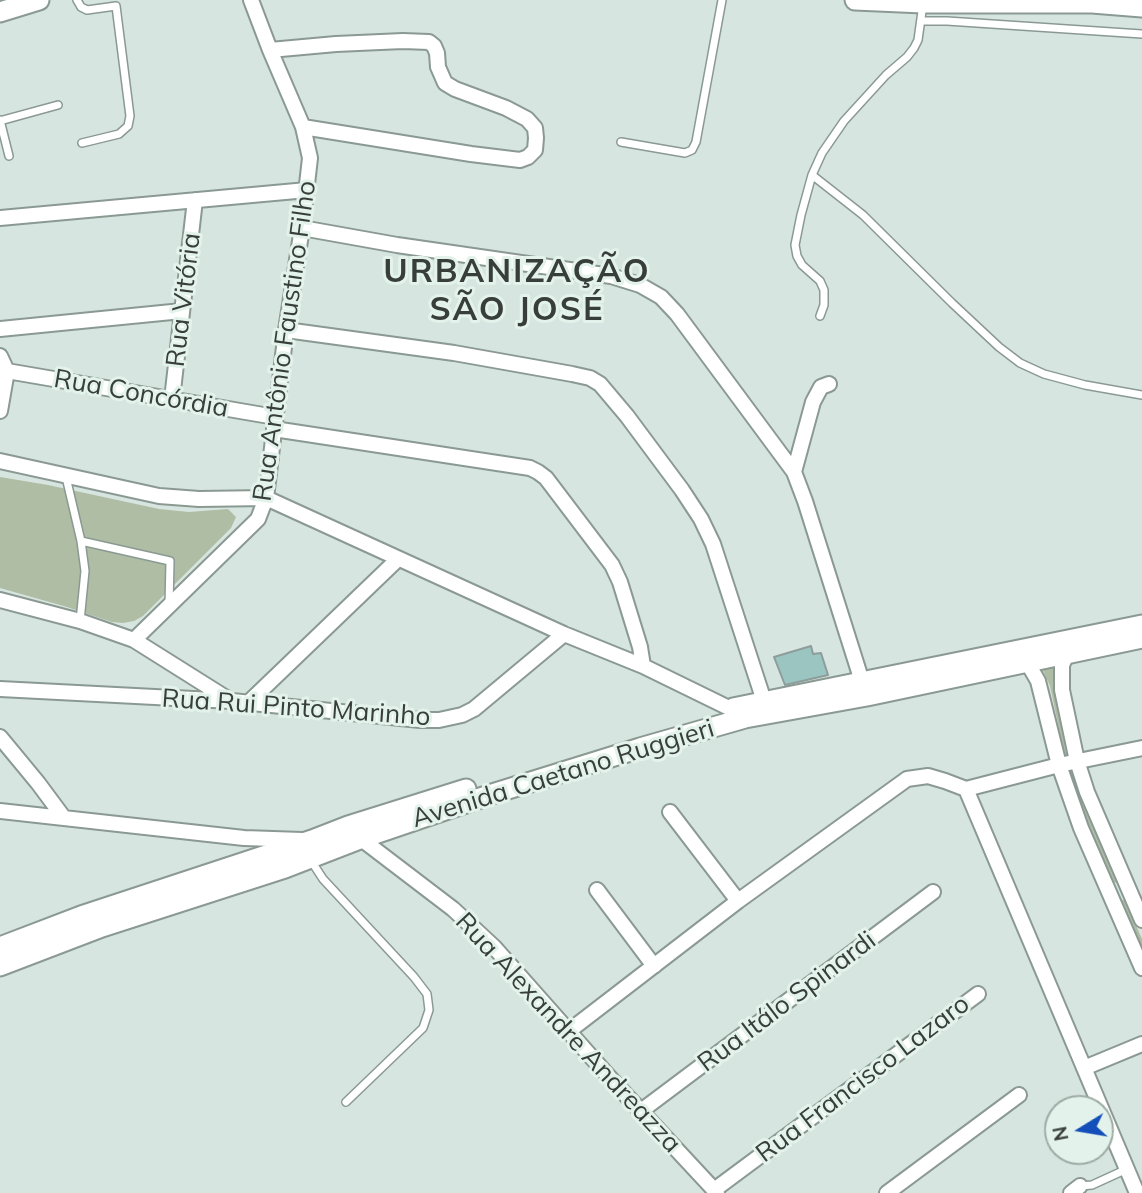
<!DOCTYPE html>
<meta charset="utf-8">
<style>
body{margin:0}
#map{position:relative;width:1142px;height:1193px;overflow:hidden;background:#d6e5df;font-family:Mulish,sans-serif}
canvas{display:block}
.north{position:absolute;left:1044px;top:1095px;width:70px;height:70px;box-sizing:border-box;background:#e3f3ec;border:2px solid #9faba5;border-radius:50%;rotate:259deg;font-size:19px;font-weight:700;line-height:28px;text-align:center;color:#383e3b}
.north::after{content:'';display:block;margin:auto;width:24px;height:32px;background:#134eba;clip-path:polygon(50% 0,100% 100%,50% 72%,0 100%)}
</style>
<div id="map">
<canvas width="1142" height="1193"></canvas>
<div class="north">N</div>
</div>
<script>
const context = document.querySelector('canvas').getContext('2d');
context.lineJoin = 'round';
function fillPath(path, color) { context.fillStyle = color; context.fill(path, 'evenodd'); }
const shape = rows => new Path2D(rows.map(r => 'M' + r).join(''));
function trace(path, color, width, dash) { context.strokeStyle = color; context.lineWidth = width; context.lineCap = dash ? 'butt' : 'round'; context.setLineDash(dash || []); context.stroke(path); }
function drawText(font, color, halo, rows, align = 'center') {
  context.font = font + ' Mulish,sans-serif'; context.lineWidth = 6; context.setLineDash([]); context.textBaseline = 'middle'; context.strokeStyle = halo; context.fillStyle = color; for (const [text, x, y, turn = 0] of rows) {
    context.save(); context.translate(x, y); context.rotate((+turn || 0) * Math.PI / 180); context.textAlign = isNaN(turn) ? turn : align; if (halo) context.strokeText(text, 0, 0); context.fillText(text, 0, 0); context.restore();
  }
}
const green = shape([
 [0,477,48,485,159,509,189,512,228,509,236,517,231,528,143,616,134,621,123,623,112,622,67,607,0,588],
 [1055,663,1055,683,1069,756,1065,757,1050,686,1041,666],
 [1070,771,1072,771,1080,793,1118,881,1116,883,1114,882,1074,794,1068,772],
 [1122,900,1125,900,1142,939,1142,951,1121,902]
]);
const building = shape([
 [811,646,813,654,821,653,828,675,785,685,774,657,811,646]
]);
const lane = shape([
 [77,0,81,7,87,10,116,6,130,116,128,126,119,134,82,143],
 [921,21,947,21,1142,34],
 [0,120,9,156],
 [0,121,58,105],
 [621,142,685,153,692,150,696,142,722,0],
 [812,175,863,215,952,303,999,347,1020,363,1044,374,1085,385,1142,395],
 [820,316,824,305,824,290,820,281,802,265,797,256,795,245,801,215,812,175,822,153,844,121,886,75,907,57,914,48,918,40,923,4],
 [66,477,81,541,85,571,80,621],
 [81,541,170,561,169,606],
 [310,859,323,879,414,977,427,994,429,1010,423,1028,346,1102],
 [1080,1186,1092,1185,1127,1169]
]);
const street = shape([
 [270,50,336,44,403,41,429,42,434,46,437,53,438,67,445,83,455,89,506,108,527,119,535,128,536,138,535,150,528,157,520,160,471,154,303,127],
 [0,218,307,190],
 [302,228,397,245,611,276,640,285,661,297,677,314,794,472,805,501,865,691],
 [0,329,182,311],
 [286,330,454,353,572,374,590,378,600,384,627,416,682,490,701,519,713,544,764,701],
 [0,356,7,371,0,411],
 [7,371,275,417],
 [172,399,195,200],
 [274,429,530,468,538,472,546,478,612,565,620,582,640,647,643,666],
 [0,461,159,496,199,499,266,498,564,634,643,666,731,709],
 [794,472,813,402,821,387,829,384],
 [0,600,80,621,134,640,231,701],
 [134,640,258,519,266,498,286,330,302,228,310,158,303,127,270,50,251,0],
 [1067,654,1062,665,1062,690,1077,761,1087,792,1142,920],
 [1027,662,1038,681,1059,765,1081,828,1142,968],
 [0,689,232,701,420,720,439,720,462,715,474,709,564,634],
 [248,703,398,559],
 [0,737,38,783,64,818],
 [966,789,1059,765,1142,748],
 [0,811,244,838,302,840],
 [670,812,738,901],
 [356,835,453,909,494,947,610,1078,717,1193],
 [597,890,654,966],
 [569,1031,738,901,907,779,928,776,945,781,966,789,1137,1193],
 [1084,1068,1142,1044],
 [641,1111,933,892],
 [714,1190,978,994],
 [887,1193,1019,1095],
 [1071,1193,1080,1186]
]);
const secondary = shape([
 [855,0,923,3,1092,3,1142,7],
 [0,12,39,0],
 [733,708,1142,625],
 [0,947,81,916,312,840,348,826,466,789],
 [0,966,102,927,285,868,360,839,492,794,640,748,745,718,867,696,1142,638]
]);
const streetNames = [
 ["Rua Vitória",184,300,-83],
 ["Rua Antônio Faustino Filho",285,341,-82],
 ["Rua Concórdia",141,394,10],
 ["Rua Rui Pinto Marinho",296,708,4],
 ["Avenida Caetano Ruggieri",563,774,-17],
 ["Rua Itálo Spinardi",787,1002,-37],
 ["Rua Alexandre Andreazza",568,1033,47],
 ["Rua Francisco Lazaro",863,1079,-37]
];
const districtNames = [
 ["URBANIZAÇÃO",517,272],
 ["SÃO JOSÉ",517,310]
];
fillPath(green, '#afbda4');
fillPath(building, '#9bc5c0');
trace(building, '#8d9d9b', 2);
trace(lane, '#8b9993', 10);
trace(street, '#8b9993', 18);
trace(secondary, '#8b9993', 23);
trace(lane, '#fff', 7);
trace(street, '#fff', 14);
trace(secondary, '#fff', 19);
drawText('26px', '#383e3b', '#e3f3ec', streetNames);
context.letterSpacing = '2px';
drawText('bold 33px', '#383e3b', '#e3f3ec', districtNames);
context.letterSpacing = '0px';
</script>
